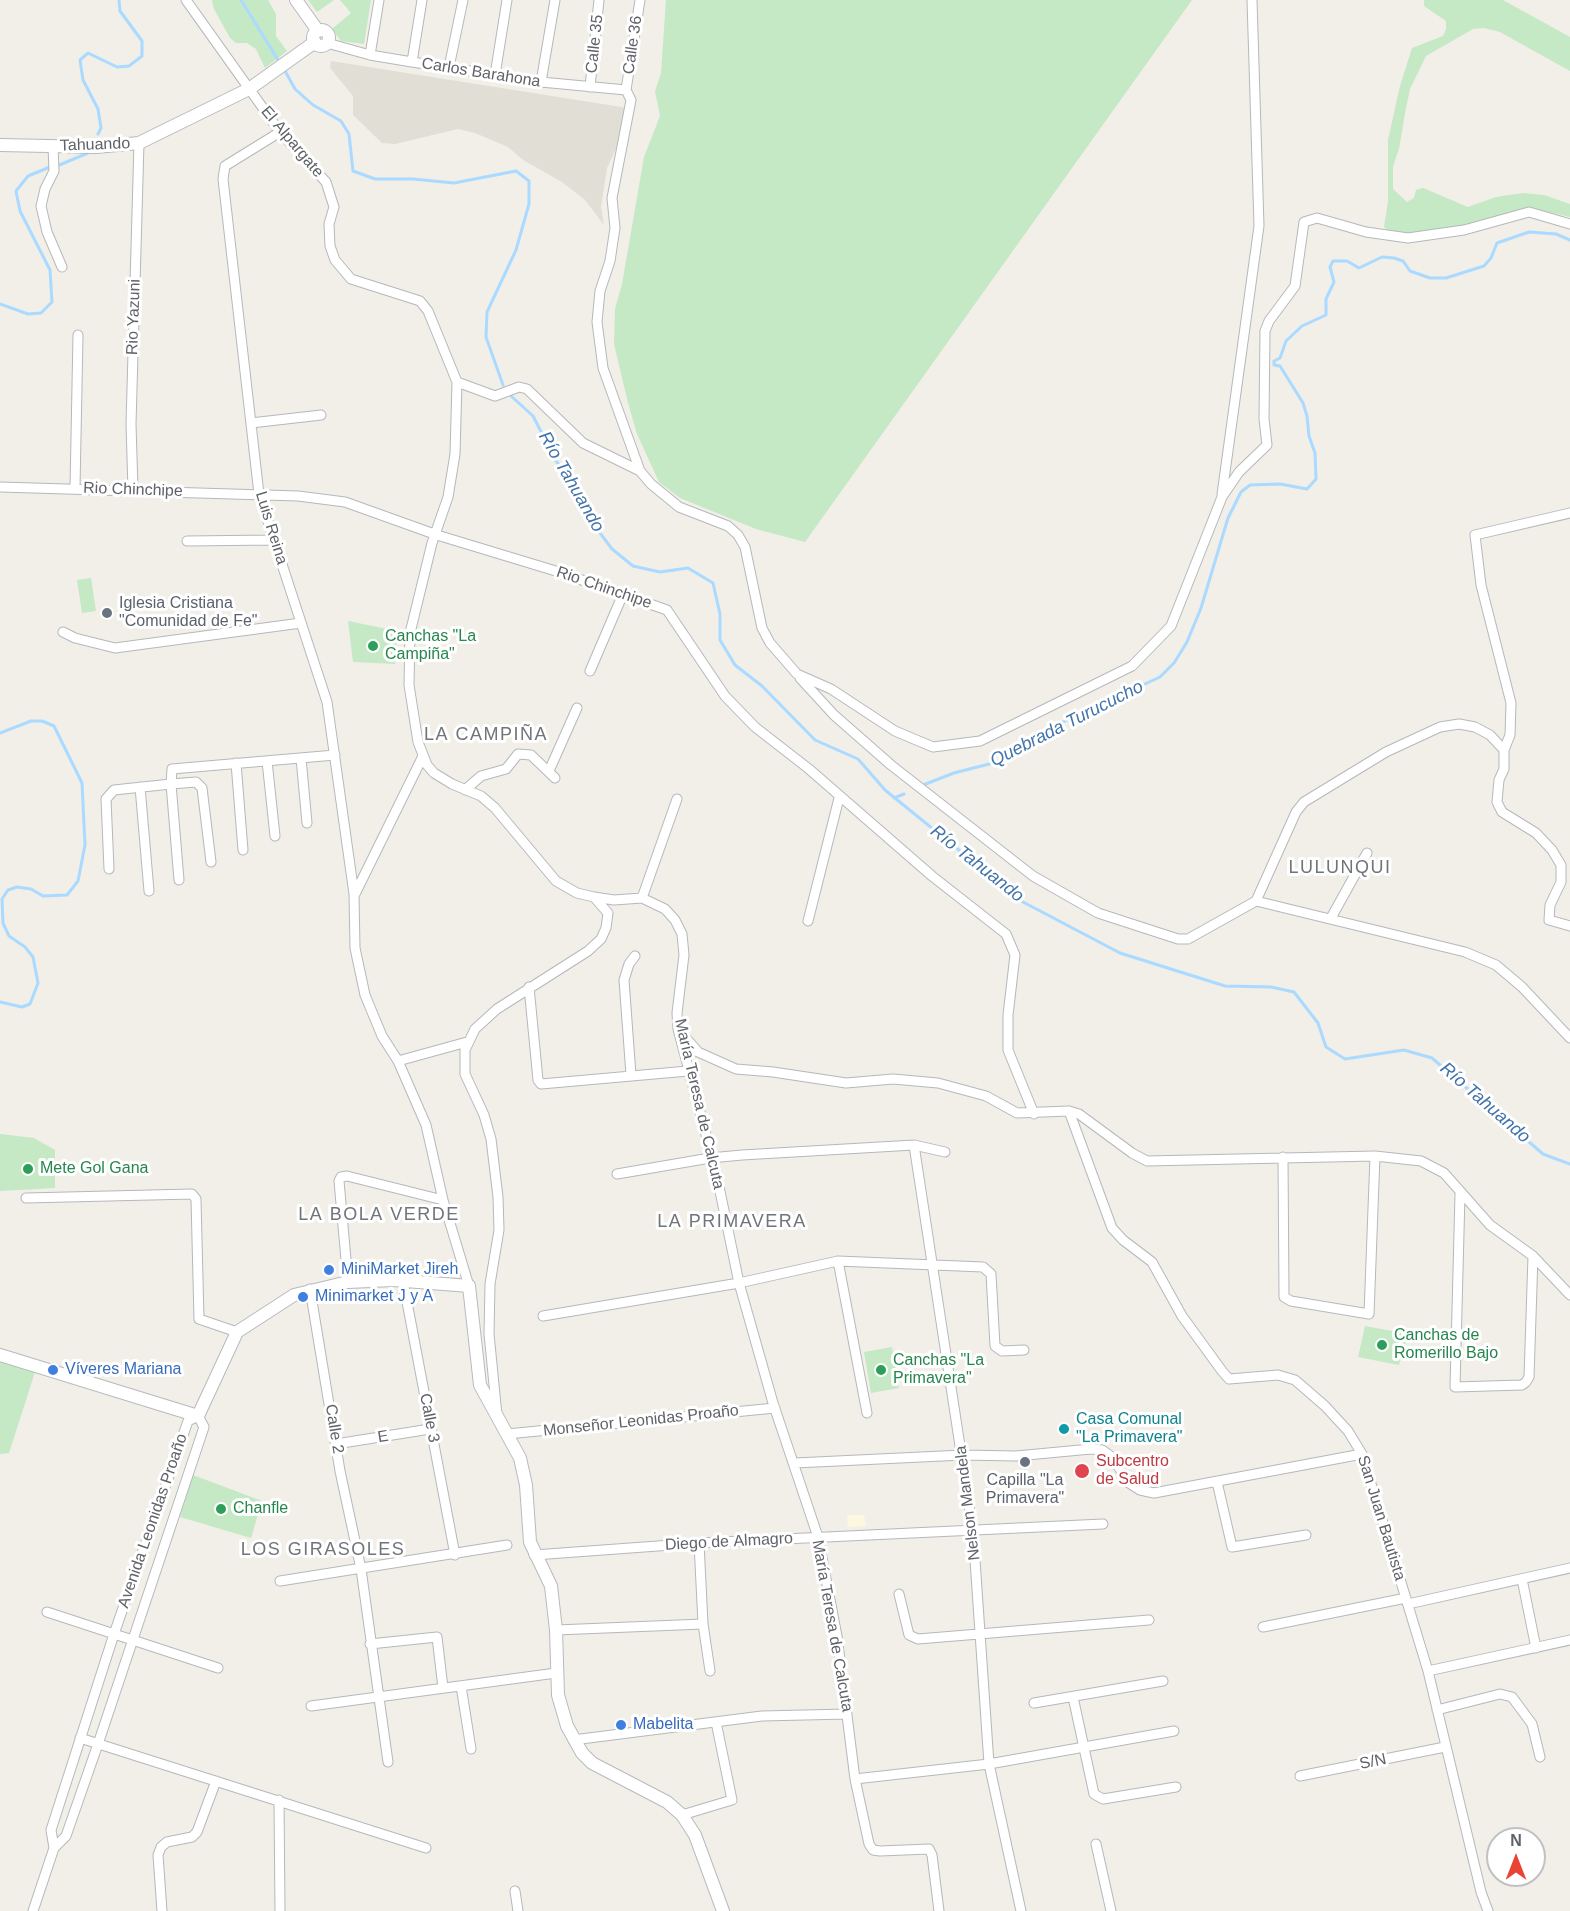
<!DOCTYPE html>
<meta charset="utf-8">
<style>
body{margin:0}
#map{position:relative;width:1570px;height:1911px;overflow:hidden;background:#f1efe8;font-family:Helvetica,sans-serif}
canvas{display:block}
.north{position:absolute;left:1486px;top:1827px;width:60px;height:60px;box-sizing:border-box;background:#fff;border:2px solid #bfc1c3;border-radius:50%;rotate:0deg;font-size:16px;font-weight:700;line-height:24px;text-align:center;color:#5f6368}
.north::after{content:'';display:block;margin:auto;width:21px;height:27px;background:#ea4335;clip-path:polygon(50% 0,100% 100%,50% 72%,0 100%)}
</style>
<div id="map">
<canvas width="1570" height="1911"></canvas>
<div class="north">N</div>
</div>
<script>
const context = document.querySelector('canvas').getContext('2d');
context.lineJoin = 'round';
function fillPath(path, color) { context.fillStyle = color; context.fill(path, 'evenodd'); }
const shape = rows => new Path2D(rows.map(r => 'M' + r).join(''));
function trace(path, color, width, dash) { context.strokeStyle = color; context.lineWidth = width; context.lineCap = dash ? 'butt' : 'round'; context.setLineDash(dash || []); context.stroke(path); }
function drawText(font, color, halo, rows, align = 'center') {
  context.font = font + ' Helvetica,sans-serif'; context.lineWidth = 6; context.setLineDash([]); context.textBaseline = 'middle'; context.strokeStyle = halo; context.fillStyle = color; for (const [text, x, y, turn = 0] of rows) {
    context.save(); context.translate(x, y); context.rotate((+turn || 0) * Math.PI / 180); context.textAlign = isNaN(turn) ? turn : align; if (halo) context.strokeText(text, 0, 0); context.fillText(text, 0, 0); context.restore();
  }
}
const commercial = shape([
 [847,1515,864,1515,866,1526,848,1527]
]);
const education = shape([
 [331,61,634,109,607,168,601,207,604,225,585,200,562,182,523,160,508,147,475,133,458,129,395,144,382,143,353,115,353,96,330,68]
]);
const green = shape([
 [212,0,268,0,276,14,276,36,287,51,265,68,256,49,247,43,236,43,230,38,214,9],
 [308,0,334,0,317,12],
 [340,0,371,0,364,44,341,41,332,29,351,13],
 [666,0,1192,0,805,542,756,529,680,498,659,482,637,434,628,403,614,344,615,309,622,284,644,157,660,116,655,91,661,73],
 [1424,0,1503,0,1570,37,1570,71,1500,32,1484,28,1473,29,1426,56,1410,89,1405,113,1399,149,1393,166,1393,189,1407,202,1414,198,1416,190,1423,188,1468,207,1496,197,1523,193,1544,195,1570,204,1570,217,1548,212,1517,212,1494,217,1464,229,1411,236,1393,234,1384,227,1388,201,1388,140,1400,86,1412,48,1443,36,1446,29,1446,21,1424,6],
 [91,578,96,611,82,613,77,580],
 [348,621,397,631,395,664,353,662],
 [0,1134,34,1138,55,1150,55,1188,0,1191],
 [1365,1326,1408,1334,1399,1365,1358,1357],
 [892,1347,899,1388,871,1393,864,1352],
 [0,1360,35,1372,9,1453,0,1454],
 [193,1475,262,1501,251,1538,180,1517]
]);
const stream = shape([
 [241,0,280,63],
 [284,69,295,89,313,105,341,121,349,134,353,171,375,179,413,179,454,183,516,171,529,181,529,204,516,250,487,312,486,337,503,385],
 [98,134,101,128,98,109,83,80,80,60,88,53,117,67,129,66,142,56,142,41,120,11,119,0],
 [57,166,88,153],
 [0,304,28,314,41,313,52,302,50,270,20,211,16,191,28,176,50,167],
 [511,396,533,416,556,461,577,487,591,521,612,549,633,566,660,572,688,568,713,583,720,614,720,640,735,665,762,686,815,740,858,759,885,790,1023,902,1120,953,1225,986,1271,987,1294,992,1318,1023,1326,1047,1345,1059,1404,1050,1432,1058,1543,1154,1570,1164],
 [0,733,31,721,42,721,54,726,82,783,85,845,78,881,67,895,43,896,31,889,17,887,8,890,2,899,3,923,9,936,25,947,33,957,38,983,30,1004,22,1007,0,1002],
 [923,785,954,773,997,762,1050,728,1160,677,1174,663,1187,642,1201,608,1228,518,1241,492,1250,485,1280,484,1307,489,1316,479,1315,453,1309,436,1307,416,1303,403,1280,366,1274,365,1274,361,1280,358,1286,341,1302,326,1326,315,1326,299,1334,282,1330,267,1333,261,1347,261,1359,268,1382,257,1394,258,1403,261,1410,271,1430,278,1446,278,1484,266,1491,258,1497,243,1529,232,1556,234,1570,240],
 [894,798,904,794]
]);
const street = shape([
 [186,0,280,132,326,182,334,207,329,224,330,246,335,260,351,279,420,301,428,311,457,382,495,396,519,387,527,389,583,443,640,471],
 [327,43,370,55,412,62,541,82,626,90,631,100,612,198,615,228,610,261,600,291,597,322,603,368,640,471,651,484,679,507,728,526,738,535,745,547,762,628,770,643,797,674,831,689,895,731,933,747,980,741,1132,666,1171,626,1222,497,1239,472,1267,445,1264,419,1265,331,1269,321,1295,286,1304,222,1317,218,1366,232,1408,238,1464,230,1529,212,1570,224],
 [370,55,379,0],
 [412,62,422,0],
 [449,67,463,0],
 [495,75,507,0],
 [541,82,555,0],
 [590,87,599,0],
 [626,90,640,0],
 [280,132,225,166,223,179,259,494,327,702,354,894,355,948,365,995,382,1036,398,1061,426,1125,443,1200,469,1286],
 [53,147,54,171,45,189,41,206,47,232,62,267],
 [457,382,455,454,448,497,432,543,410,633,409,685,418,742,427,765,434,773,452,784,481,796,495,808,556,881,577,893,594,897,614,900,642,898,665,909,675,920,682,934,684,955,677,1013,678,1029,716,1172,739,1283,773,1403,818,1537,837,1636,855,1779,869,1844,873,1850,880,1851,929,1849,932,1855,939,1911],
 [251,423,321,415],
 [0,487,298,496,345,502,437,535,559,572,667,610,725,696,755,727,809,769,932,876,1006,934,1015,955,1008,1015,1008,1050,1034,1114],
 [75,488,78,335],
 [133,490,131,424,139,143],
 [1222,494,1259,226,1252,0],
 [1570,513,1475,535,1481,585,1511,703,1510,735,1504,750,1504,769,1499,780,1497,802,1502,812,1536,833,1552,850,1561,865,1561,882,1550,905,1549,920,1570,926],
 [187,541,274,540],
 [63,632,75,638,115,648,301,623],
 [590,671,623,594],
 [800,678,834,715,891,765,1033,876,1098,913,1178,939,1188,939,1256,901,1465,952,1496,965,1522,987,1570,1038],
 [301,758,307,823],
 [267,761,275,836],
 [236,763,243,850],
 [549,771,577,708],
 [140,787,149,891],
 [465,790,481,776,506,769,518,754,531,755,555,778],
 [109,869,106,799,114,790,171,784,172,769,335,755],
 [179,880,171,784,196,782,202,788,211,862],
 [355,894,423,756],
 [642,898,677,799],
 [1256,901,1296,812,1304,802,1386,752,1440,727,1459,724,1475,727,1490,735,1504,750],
 [1331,918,1367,853],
 [808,921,839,798],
 [529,987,538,1080,541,1084,688,1071],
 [679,1030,698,1052,736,1069,773,1072,846,1083,893,1079,938,1083,986,1096,1017,1113,1069,1111,1079,1114,1132,1153,1147,1161,1375,1156,1421,1161,1444,1173,1490,1225,1533,1256,1570,1295],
 [398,1061,467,1042],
 [631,1075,624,980,629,964,635,956],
 [1069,1111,1112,1228,1123,1240,1152,1262,1182,1316,1222,1371,1229,1379,1278,1375,1295,1380,1325,1406,1348,1431,1362,1454,1428,1671,1481,1892,1488,1911],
 [914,1145,973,1531,989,1764,1021,1911],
 [1283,1157,1284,1297,1291,1301,1369,1314,1375,1156],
 [617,1174,710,1158,742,1155,914,1145,945,1152],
 [1460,1194,1455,1387,1522,1385,1526,1382,1529,1377,1533,1256],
 [26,1198,192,1194,196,1199,199,1319,237,1332],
 [838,1261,867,1413],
 [403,1281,455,1555],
 [348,1282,339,1181,341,1177,347,1176,443,1200],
 [310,1289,340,1471,361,1569,388,1762],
 [543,1316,739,1283,838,1261,983,1267,991,1274,995,1346,1002,1351,1024,1350],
 [497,1415,489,1334,490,1284,499,1230,498,1197,491,1139,484,1115,465,1074,465,1050,475,1029,497,1009,588,951,601,939,606,928,608,913,594,897],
 [507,1434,775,1408],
 [336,1444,430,1429],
 [795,1463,963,1455,1016,1456,1091,1449,1102,1450,1112,1457,1129,1483,1140,1490,1154,1493,1362,1454],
 [1217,1482,1232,1547,1306,1535],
 [699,1543,703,1624,710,1671],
 [534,1555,699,1543,1103,1524],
 [1522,1579,1536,1648],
 [280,1581,507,1545],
 [899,1594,909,1635,918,1639,1149,1620],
 [1408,1604,1570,1568],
 [47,1612,218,1668],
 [1263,1627,1406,1598],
 [556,1630,703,1624],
 [370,1644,437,1637,443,1688],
 [1428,1671,1570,1640],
 [461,1686,471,1749],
 [1073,1697,1094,1794,1103,1799,1176,1787],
 [1034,1703,1163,1681],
 [311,1706,556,1673],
 [1437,1710,1500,1694,1512,1697,1532,1724,1540,1757],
 [80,1738,426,1848],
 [573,1740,762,1716,847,1714],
 [1300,1776,1445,1747],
 [855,1779,989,1764,1174,1731],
 [279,1800,280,1911],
 [682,1815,732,1800,716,1722],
 [1096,1844,1111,1911],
 [515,1891,518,1911],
 [33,1911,54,1848,66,1836,98,1744,199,1442,204,1427,198,1416,188,1421,114,1634,51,1830,54,1848],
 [162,1911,158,1855,161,1847,167,1842,192,1837,197,1832,216,1781]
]);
const secondary = shape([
 [296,0,318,31],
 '313 38a8 8 0 1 1 16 0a8 8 0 1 1-16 0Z',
 [0,145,96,147,139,143,249,89,315,42],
 [0,1355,198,1416,237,1332,294,1295,348,1282,393,1280,469,1286,480,1385,520,1458,526,1485,530,1542,551,1586,556,1630,558,1695,567,1726,582,1753,592,1763,667,1802,682,1815,695,1835,723,1911]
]);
const markers = [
 [107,613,6,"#6b7280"],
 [373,646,6,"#2e9e5b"],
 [28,1169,6,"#2e9e5b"],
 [329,1270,6,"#3f7fe0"],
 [303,1297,6,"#3f7fe0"],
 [1382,1345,6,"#2e9e5b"],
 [53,1370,6,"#3f7fe0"],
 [881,1370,6,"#2e9e5b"],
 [1064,1429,6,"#0f9aa8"],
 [1025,1462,6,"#6b7280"],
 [1082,1471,8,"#e0444e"],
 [221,1509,6,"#2e9e5b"],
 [621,1725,6,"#3f7fe0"]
];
const streetNames = [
 ["Calle 35",595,44,-84],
 ["Calle 36",633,45,-82],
 ["Carlos Barahona",481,73,9],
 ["El Alpargate",292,142,50],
 ["Tahuando",95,145,-2],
 ["Rio Yazuni",134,317,-88],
 ["Rio Chinchipe",133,490,2],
 ["Luis Reina",271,528,73],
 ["Rio Chinchipe",604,588,19],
 ["María Teresa de Calcuta",699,1104,77],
 ["Calle 3",429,1418,79],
 ["Monseñor Leonidas Proaño",641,1421,-6],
 ["Calle 2",334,1429,81],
 ["E",383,1437,-9],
 ["Nelson Mandela",968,1503,-97],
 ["San Juan Bautista",1381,1518,73],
 ["Avenida Leonidas Proaño",153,1521,-71],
 ["Diego de Almagro",729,1542,-3],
 ["María Teresa de Calcuta",832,1626,80],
 ["S/N",1373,1762,-12]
];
const worshipNames = [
 ["Iglesia Cristiana",119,604],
 ["\"Comunidad de Fe\"",119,622],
 ["Capilla \"La",1025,1481,"center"],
 ["Primavera\"",1025,1499,"center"]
];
const leisureNames = [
 ["Canchas \"La",385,637],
 ["Campiña\"",385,655],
 ["Mete Gol Gana",40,1169],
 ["Canchas de",1394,1336],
 ["Romerillo Bajo",1394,1354],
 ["Canchas \"La",893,1361],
 ["Primavera\"",893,1379],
 ["Chanfle",233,1509]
];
const shopNames = [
 ["MiniMarket Jireh",341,1270],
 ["Minimarket J y A",315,1297],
 ["Víveres Mariana",65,1370],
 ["Mabelita",633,1725]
];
const cultureNames = [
 ["Casa Comunal",1076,1420],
 ["\"La Primavera\"",1076,1438]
];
const healthNames = [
 ["Subcentro",1096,1462],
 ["de Salud",1096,1480]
];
const waterNames = [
 ["Río Tahuando",571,482,60],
 ["Quebrada Turucucho",1067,724,-27],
 ["Río Tahuando",977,864,38],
 ["Río Tahuando",1485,1103,41]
];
const neighbourhoodNames = [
 ["LA CAMPIÑA",486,735],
 ["LULUNQUI",1340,868],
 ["LA BOLA VERDE",379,1215],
 ["LA PRIMAVERA",732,1222],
 ["LOS GIRASOLES",323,1550]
];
fillPath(commercial, '#fef7e0');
fillPath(education, '#e1ded6');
fillPath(green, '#c5e8c5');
trace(stream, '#aadaff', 3);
trace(street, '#b5b8bc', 11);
trace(secondary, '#b6babf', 14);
trace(street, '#fff', 9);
trace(secondary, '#fff', 12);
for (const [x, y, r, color] of markers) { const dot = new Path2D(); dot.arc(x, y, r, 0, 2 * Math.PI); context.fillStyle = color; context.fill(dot); trace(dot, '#fff', 2); }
drawText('16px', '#5f6368', '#fff', streetNames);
drawText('16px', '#5b616d', '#fff', worshipNames, 'left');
drawText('16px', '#27864d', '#fff', leisureNames, 'left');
drawText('16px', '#366cbe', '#fff', shopNames, 'left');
drawText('16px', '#0d838f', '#fff', cultureNames, 'left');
drawText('16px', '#be3a42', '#fff', healthNames, 'left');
drawText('italic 18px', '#4174aa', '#fff', waterNames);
context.letterSpacing = '1.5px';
drawText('18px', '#70757a', '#fff', neighbourhoodNames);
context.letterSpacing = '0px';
</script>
